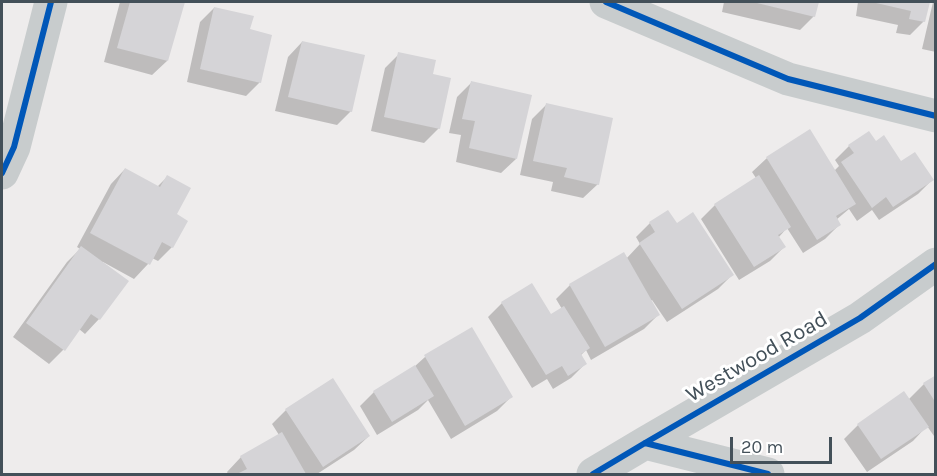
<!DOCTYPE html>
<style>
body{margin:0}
#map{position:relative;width:937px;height:476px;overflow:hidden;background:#eeecec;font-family:Karla,sans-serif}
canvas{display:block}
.frame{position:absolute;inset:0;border:3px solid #435059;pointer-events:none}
.scale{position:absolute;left:730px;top:437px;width:102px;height:27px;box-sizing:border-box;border:3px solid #435059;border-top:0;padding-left:8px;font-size:18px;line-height:21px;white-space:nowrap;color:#435059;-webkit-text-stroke:4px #fff;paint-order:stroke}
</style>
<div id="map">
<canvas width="937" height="476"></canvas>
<div class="frame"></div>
<div class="scale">20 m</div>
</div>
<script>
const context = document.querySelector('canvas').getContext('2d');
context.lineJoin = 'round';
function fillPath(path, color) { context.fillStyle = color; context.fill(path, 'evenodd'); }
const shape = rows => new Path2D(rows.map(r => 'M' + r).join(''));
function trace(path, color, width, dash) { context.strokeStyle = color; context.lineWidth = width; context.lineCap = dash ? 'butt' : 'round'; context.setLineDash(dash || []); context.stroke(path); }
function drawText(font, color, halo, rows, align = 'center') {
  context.font = font + ' Karla,sans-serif'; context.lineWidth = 6; context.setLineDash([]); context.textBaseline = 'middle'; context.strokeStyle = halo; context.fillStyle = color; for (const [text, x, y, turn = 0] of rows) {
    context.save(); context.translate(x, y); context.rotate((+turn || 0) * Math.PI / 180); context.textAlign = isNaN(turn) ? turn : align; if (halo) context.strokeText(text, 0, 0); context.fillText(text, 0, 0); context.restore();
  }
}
const shadow = shape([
 [120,2,183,2,167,61,152,75,104,62],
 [724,2,817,2,814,16,800,30,722,12],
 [858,2,928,2,924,21,910,35,896,33,898,25,856,16],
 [933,2,936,2,936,52,922,49],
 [214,8,248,30,260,82,246,96,187,82,200,22],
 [302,42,351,111,337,125,275,111,288,57],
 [399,54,432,75,439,128,424,143,371,131,385,68],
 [471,83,516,159,501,173,456,162,461,135,449,133,457,97],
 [546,105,598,184,583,198,551,191,553,182,520,175,532,119],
 [809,131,834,171,839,166,835,160,849,146,875,143,901,163,932,180,918,194,879,220,872,210,857,221,849,209,836,220,839,225,825,239,803,253,787,228,778,238,784,247,770,261,739,280,701,219,715,205,756,178,752,172,767,158],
 [125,169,157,187,167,177,175,215,172,247,158,261,152,258,148,264,134,279,103,262,99,319,85,334,79,329,63,350,49,364,13,337,67,262,80,249,77,247,111,184],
 [668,212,676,225,732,275,718,289,667,322,652,300,650,301,658,315,644,329,591,360,586,350,580,356,585,364,571,378,553,389,547,379,532,388,488,317,502,303,531,285,551,316,562,309,556,299,570,285,626,259,640,244,636,237,650,223],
 [471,329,511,397,497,411,451,439,428,400,418,410,377,435,360,406,374,392,414,367,425,357],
 [936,377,936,435,934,436,927,426,913,441,867,472,844,439,858,425,908,400,924,384],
 [286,410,369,436,354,450,317,474,228,474,227,472,241,457,279,435,272,424]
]);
const building = shape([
 [130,2,185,2,168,61,117,48],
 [753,2,819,2,815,17],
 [872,2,930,2,925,22,909,19,911,11],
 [214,7,254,16,250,29,272,35,261,83,200,69],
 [302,41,365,55,352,112,288,97],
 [398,52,436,60,433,74,451,78,440,129,384,117],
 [471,81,532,95,517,159,469,148,475,121,462,119],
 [546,103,613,118,599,185,564,177,567,168,533,161],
 [810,129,856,204,836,216,841,225,817,240,766,157],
 [869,131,876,141,884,135,901,161,915,152,934,180,893,207,886,197,872,208,841,162,854,153,848,145],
 [125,168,160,187,167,175,191,188,177,214,188,221,173,248,162,242,150,265,90,233],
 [759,175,791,227,778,235,786,247,754,267,714,204],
 [668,210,677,223,693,212,734,275,682,309,639,243,655,232,649,222],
 [81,246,129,281,100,320,91,314,65,351,26,323],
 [624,252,660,315,605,347,569,284],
 [532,283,551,314,564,306,590,348,581,354,587,364,568,376,562,366,546,375,501,302],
 [472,327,513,397,465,426,424,355],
 [415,365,434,396,392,422,373,391],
 [936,375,936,403,923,383],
 [333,378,370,436,323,467,285,409],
 [904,391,929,427,881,459,857,424],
 [282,432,306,474,237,474,247,469,240,456]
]);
const street = shape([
 [606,2,788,79,936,116],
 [2,173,14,147,51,2],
 [645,443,768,474],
 [593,474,645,443,860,318,936,264]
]);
const cycleway = shape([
 [606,2,788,79,936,116],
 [2,173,14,147,51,2],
 [645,443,768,474],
 [593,474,645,443,860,318,936,264]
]);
const streetNames = [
 ["Westwood Road",757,357,-30]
];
fillPath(shadow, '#0003');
fillPath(building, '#d5d4d7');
trace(street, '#c8cccd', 33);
trace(cycleway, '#0057b8', 6);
drawText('22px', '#435059', '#fff', streetNames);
</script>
